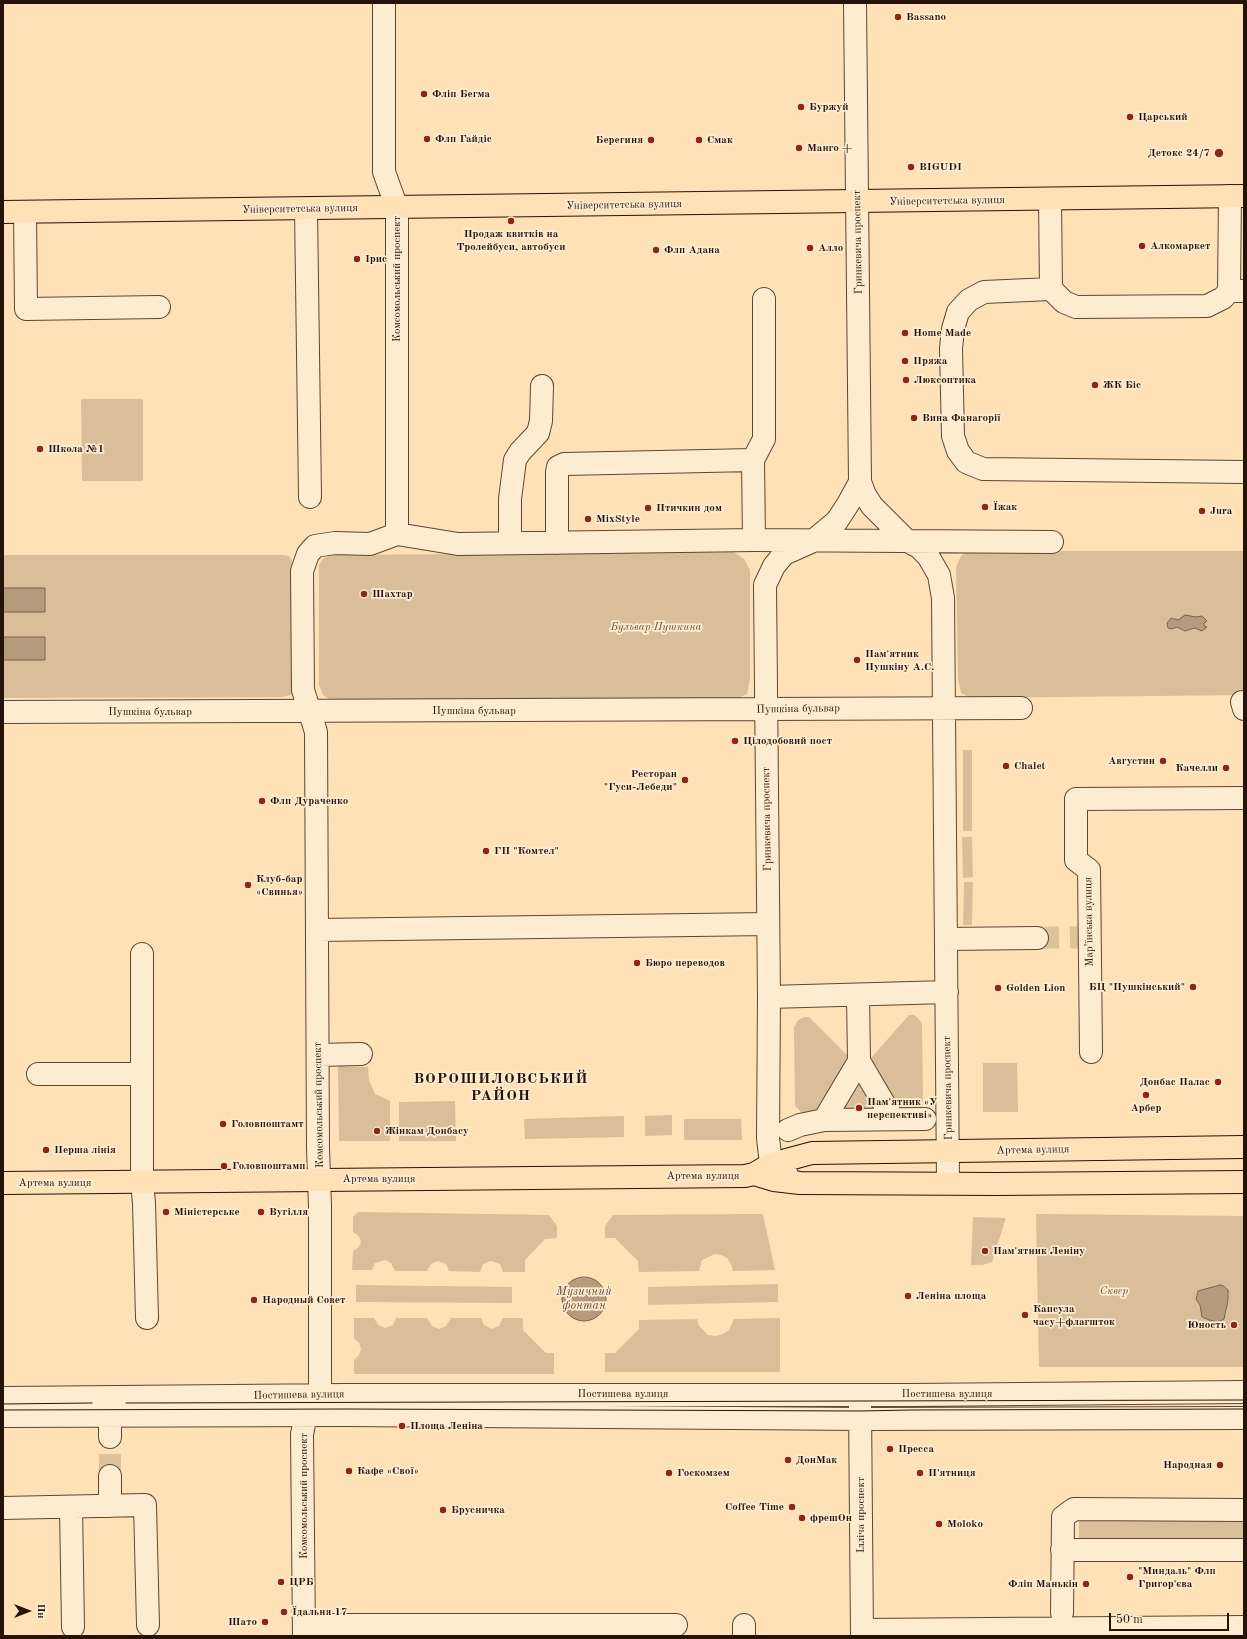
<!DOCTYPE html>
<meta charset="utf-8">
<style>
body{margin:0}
#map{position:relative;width:1247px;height:1639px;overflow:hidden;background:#fee1b6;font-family:"Old Standard TT",serif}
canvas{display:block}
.frame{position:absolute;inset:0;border:4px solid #271209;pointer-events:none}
.north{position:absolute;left:8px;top:1591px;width:40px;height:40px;-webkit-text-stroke:3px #feecd0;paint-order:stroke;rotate:90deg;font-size:11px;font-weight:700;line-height:16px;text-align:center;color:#271209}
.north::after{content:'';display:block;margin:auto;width:14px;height:18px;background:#271209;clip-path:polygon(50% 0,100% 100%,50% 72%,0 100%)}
.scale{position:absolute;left:1109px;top:1613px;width:120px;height:18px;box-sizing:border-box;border:2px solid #271209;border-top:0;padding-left:5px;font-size:12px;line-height:14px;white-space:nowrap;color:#271209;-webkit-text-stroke:3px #feecd0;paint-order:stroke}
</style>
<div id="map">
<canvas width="1247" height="1639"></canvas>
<div class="frame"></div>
<div class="north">Пн</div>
<div class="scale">50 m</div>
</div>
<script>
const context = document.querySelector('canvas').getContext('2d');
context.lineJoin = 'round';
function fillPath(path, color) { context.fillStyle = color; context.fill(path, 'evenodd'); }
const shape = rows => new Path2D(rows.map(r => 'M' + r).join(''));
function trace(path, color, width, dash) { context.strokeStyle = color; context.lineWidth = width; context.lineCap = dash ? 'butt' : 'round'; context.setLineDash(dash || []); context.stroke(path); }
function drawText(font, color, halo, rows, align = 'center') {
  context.font = font + ' "Old Standard TT",serif'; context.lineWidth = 3.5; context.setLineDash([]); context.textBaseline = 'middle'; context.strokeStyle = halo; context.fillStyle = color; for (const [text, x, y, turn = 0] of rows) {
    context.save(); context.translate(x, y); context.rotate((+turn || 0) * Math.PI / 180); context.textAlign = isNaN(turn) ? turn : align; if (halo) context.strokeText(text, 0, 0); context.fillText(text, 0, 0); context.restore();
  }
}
const green = shape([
 [81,399,143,399,143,481,82,481],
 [967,551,1244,551,1244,695,971,698,961,693,958,679,956,567,961,556],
 [734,552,744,559,750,570,750,679,747,694,734,700,334,702,323,695,319,685,319,565,323,559,330,555],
 [3,555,282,555,289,556,293,563,294,680,291,695,283,697,3,698],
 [963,750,972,750,972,831,963,831],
 [962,837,972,837,973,877,963,878],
 [964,882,973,882,972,925,963,925],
 [909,1015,914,1015,918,1018,922,1024,923,1101,920,1109,896,1113,871,1058],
 [805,1017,809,1017,852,1060,825,1113,803,1114,795,1106,794,1027,798,1020],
 [983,1063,1017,1063,1018,1112,983,1112],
 [338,1066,368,1067,369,1080,375,1094,390,1101,390,1141,339,1141],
 [852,1076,865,1077,882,1114,835,1114],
 [455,1101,456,1141,399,1141,399,1102],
 [672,1115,672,1135,645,1136,645,1116],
 [624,1116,624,1137,525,1139,524,1119],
 [684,1119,741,1119,742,1140,684,1140],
 [358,1212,549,1215,557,1226,557,1238,545,1239,525,1260,525,1272,503,1272,500,1264,491,1261,483,1264,480,1272,449,1271,446,1264,438,1261,431,1264,427,1271,395,1271,391,1263,385,1260,375,1263,372,1270,352,1270,353,1251,358,1248,361,1242,359,1236,353,1232,353,1217],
 [763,1214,775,1270,733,1271,731,1264,727,1258,721,1255,715,1254,702,1260,699,1271,639,1272,638,1261,615,1238,605,1238,605,1226,613,1215],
 [1036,1214,1244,1216,1244,1367,1039,1367],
 [973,1217,1006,1218,992,1262,982,1265,971,1265],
 [778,1284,778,1302,648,1305,648,1287],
 [356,1285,512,1287,512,1303,356,1302],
 [354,1318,374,1318,378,1325,385,1328,393,1325,396,1318,427,1318,432,1326,439,1329,446,1326,451,1318,481,1318,484,1325,492,1329,499,1326,503,1318,523,1318,523,1330,546,1353,554,1353,554,1374,354,1374,354,1360,359,1355,361,1349,359,1343,354,1338],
 [780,1318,780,1372,605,1372,605,1353,615,1353,639,1329,639,1320,697,1319,699,1326,708,1335,715,1336,723,1334,729,1330,734,1319],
 [1079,1515,1244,1516,1244,1546,1079,1545]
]);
const water = shape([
 [3,588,45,588,45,612,3,612,3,588],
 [1185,615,1196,617,1202,616,1207,621,1204,623,1204,626,1207,627,1202,631,1195,628,1185,631,1177,627,1172,629,1168,628,1167,623,1171,618,1178,620,1185,615],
 [3,637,45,637,45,660,3,660,3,637],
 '562 1299a22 22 0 1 1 44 0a22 22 0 1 1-44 0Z',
 [1220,1285,1224,1286,1228,1290,1228,1300,1224,1319,1218,1322,1209,1320,1202,1317,1200,1305,1196,1299,1198,1291,1220,1285]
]);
const minorTunnel = shape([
 [1037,938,1090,937],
 [110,1476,110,1437]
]);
const minor = shape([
 [384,3,384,172,397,208,397,534],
 [855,3,860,482,865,495,872,506,907,541,919,547,928,556,939,575,943,598,948,1183],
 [1050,200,1051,289,1064,302,1076,307,1207,306,1223,298,1229,291,1244,291],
 [306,209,310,497],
 [25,212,26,309,159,307],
 [1051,289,984,292,969,300,958,312,953,329,951,348,953,436,958,451,966,462,983,469,1244,472],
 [1229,291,1230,196],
 [754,540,753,460,764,439,764,299],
 [510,543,510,499,515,460,520,452,538,433,541,421,542,386],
 [557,543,557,472,558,467,564,464,753,460],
 [1242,702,1244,709],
 [3,712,1021,708],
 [317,930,768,924],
 [946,939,1037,938],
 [142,954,142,1182,144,1203,147,1318],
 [858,995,859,1061,893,1119],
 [769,997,947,992],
 [1091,1052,1089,870,1076,860,1076,799,1244,798],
 [318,1055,361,1054],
 [38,1074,142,1074],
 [824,1120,859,1061],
 [788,1130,800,1125,824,1120,925,1119],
 [787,1175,771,1164,768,1138,769,997,765,585,774,566,784,554,813,541,837,521,848,504,860,482],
 [3,1398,345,1395,911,1395,1244,1392],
 [110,1400,110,1437],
 [860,1406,862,1636],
 [3,1416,345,1415,861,1419,1244,1418],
 [110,1476,110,1506],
 [71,1507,73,1627],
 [3,1508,145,1505,148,1625],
 [1062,1550,1244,1550],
 [1062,1613,1063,1517,1074,1509,1244,1510],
 [304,1625,676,1625],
 [744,1625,744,1636],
 [862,1630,1244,1627],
 [304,1636,302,1434,306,1415,317,1403,320,1395,320,1206,318,1148,316,732,303,690,302,571,308,554,315,546,335,543,370,544,397,534,458,544,754,540,1052,542]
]);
const major = shape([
 [3,212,1244,196],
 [754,1174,774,1180,800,1183,996,1184,1244,1182],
 [3,1183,745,1176,754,1174,771,1164,812,1153,1244,1147]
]);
const tram = shape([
 [126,1403,1244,1400],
 [3,1404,92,1403],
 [3,1410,345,1409,860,1411,911,1410,1244,1409]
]);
const markers = [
 [898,17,4,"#8f2418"],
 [424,94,4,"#8f2418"],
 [801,107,4,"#8f2418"],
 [1130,117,4,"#8f2418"],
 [427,139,4,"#8f2418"],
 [651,140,4,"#8f2418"],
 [699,140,4,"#8f2418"],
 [799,148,4,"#8f2418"],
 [1219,153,5,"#8f2418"],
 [911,167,4,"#8f2418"],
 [511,221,4,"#8f2418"],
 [1142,246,4,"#8f2418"],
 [810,248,4,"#8f2418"],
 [656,250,4,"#8f2418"],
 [357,259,4,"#8f2418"],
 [905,333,4,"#8f2418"],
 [905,361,4,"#8f2418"],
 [906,380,4,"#8f2418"],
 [1095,385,4,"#8f2418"],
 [914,418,4,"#8f2418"],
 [40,449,4,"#8f2418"],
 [985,507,4,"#8f2418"],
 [648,508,4,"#8f2418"],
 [1202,511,4,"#8f2418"],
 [588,519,4,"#8f2418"],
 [364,594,4,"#8f2418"],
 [857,660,4,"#8f2418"],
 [735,741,4,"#8f2418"],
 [1163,761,4,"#8f2418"],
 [1006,766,4,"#8f2418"],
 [1226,768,4,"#8f2418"],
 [685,780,4,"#8f2418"],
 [262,801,4,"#8f2418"],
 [486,851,4,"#8f2418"],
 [248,885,4,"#8f2418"],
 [637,963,4,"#8f2418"],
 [1193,987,4,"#8f2418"],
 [998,988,4,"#8f2418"],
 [1218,1082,4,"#8f2418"],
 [1146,1095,4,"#8f2418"],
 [859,1108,4,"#8f2418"],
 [223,1124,4,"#8f2418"],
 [377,1131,4,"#8f2418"],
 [46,1150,4,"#8f2418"],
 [224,1166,4,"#8f2418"],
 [166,1212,4,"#8f2418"],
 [261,1212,4,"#8f2418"],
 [985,1251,4,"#8f2418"],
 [908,1296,4,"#8f2418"],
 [254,1300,4,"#8f2418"],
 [1025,1315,4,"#8f2418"],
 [1234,1325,4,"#8f2418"],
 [402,1426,4,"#8f2418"],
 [890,1449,4,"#8f2418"],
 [788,1460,4,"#8f2418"],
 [1220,1465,4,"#8f2418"],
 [349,1471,4,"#8f2418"],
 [669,1473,4,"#8f2418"],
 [920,1473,4,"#8f2418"],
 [792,1507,4,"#8f2418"],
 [443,1510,4,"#8f2418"],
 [802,1518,4,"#8f2418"],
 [939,1524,4,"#8f2418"],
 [1130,1577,4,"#8f2418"],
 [281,1582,4,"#8f2418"],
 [1086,1584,4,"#8f2418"],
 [284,1612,4,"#8f2418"],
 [265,1622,4,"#8f2418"]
];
const poiNames = [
 ["Bassano",906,17],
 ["Фліп Бегма",432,94],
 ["Буржуй",809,107],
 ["Царський",1138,117],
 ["Флп Гайдіс",435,139],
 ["Берегиня",643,140,"right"],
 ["Смак",707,140],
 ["Манго +",807,148],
 ["Детокс 24/7",1210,153,"right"],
 ["BIGUDI",919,167],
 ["Продаж квитків на",511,234,"center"],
 ["Тролейбуси, автобуси",511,247,"center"],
 ["Алкомаркет",1150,246],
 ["Алло",818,248],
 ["Флп Адана",664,250],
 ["Ірис",365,259],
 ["Home Made",913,333],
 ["Пряжа",913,361],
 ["Люксоптика",914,380],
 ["ЖК Біс",1103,385],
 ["Вина Фанагорії",922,418],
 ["Школа №1",48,449],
 ["Їжак",993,507],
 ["Птичкин дом",656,508],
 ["Jura",1210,511],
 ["MixStyle",596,519],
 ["Шахтар",372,594],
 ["Пам'ятник",865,654],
 ["Пушкіну А.С.",865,667],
 ["Цілодобовий пост",743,741],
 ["Августин",1155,761,"right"],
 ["Chalet",1014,766],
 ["Качелли",1218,768,"right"],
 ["Ресторан",677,774,"right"],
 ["\"Гуси-Лебеди\"",677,787,"right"],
 ["Флп Дураченко",270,801],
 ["ГП \"Комтел\"",494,851],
 ["Клуб-бар",256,879],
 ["«Свинья»",256,892],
 ["Бюро переводов",645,963],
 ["БЦ \"Пушкінський\"",1185,987,"right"],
 ["Golden Lion",1006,988],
 ["Донбас Палас",1210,1082,"right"],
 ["Пам'ятник «У",867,1102],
 ["перспективі»",867,1115],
 ["Арбер",1146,1108,"center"],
 ["Головпоштамт",231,1124],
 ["Жінкам Донбасу",385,1131],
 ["Перша лінія",54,1150],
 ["Головпоштамп",232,1166],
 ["Міністерське",174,1212],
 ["Вугілля",269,1212],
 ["Пам'ятник Леніну",993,1251],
 ["Леніна площа",916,1296],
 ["Народный Совет",262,1300],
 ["Капсула",1033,1309],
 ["часу+флагшток",1033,1322],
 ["Юность",1226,1325,"right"],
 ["Площа Леніна",410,1426],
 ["Пресса",898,1449],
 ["ДонМак",796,1460],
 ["Народная",1212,1465,"right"],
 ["Кафе «Свої»",357,1471],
 ["Госкомзем",677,1473],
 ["П'ятниця",928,1473],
 ["Coffee Time",784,1507,"right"],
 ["Брусничка",451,1510],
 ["фрешОн",810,1518],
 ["Moloko",947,1524],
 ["\"Миндаль\" Флп",1138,1571],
 ["Григор'єва",1138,1584],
 ["ЦРБ",289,1582],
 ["Фліп Манькін",1078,1584,"right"],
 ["Їдальня 17",292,1612],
 ["Шато",257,1622,"right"]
];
const streetNames = [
 ["Університетська вулиця",947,201,-1],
 ["Університетська вулиця",624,205,-1],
 ["Університетська вулиця",300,209,-1],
 ["Гринкевича проспект",858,242,-91],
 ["Комсомольський проспект",397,279,-90],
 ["Пушкіна бульвар",798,709,-1],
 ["Пушкіна бульвар",474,711],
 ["Пушкіна бульвар",150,712],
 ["Гринкевича проспект",767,819,-91],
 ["Мар’їнська вулиця",1089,922,-91],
 ["Гринкевича проспект",948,1088,-91],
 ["Комсомольський проспект",319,1105,-91],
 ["Артема вулиця",1033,1150,-1],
 ["Артема вулиця",703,1176],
 ["Артема вулиця",379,1179],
 ["Артема вулиця",55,1183],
 ["Постишева вулиця",623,1394],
 ["Постишева вулиця",947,1394],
 ["Постишева вулиця",299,1395,-1],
 ["Комсомольський проспект",304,1496,-90],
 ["Ілліча проспект",861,1515,-90]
];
const parkNames = [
 ["Бульвар Пушкина",656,627],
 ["Сквер",1114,1291]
];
const waterNames = [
 ["Музичний",584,1292],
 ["фонтан",584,1306]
];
const districtNames = [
 ["ВОРОШИЛОВСЬКИЙ",501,1079],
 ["РАЙОН",501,1096]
];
fillPath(green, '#d9be99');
fillPath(water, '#b59b7b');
trace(water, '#7c644d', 1);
trace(minorTunnel, '#dec29c', 22, [22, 11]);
trace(minor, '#5d4634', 24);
trace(major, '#271209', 24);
trace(minor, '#feecd0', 22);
trace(major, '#fee1b6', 22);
trace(tram, '#271209', 1);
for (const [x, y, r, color] of markers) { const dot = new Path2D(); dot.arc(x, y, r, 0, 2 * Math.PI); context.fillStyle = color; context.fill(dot); trace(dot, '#feecd0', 1.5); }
drawText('bold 11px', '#271209', '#feecd0', poiNames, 'left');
drawText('11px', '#271209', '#feecd0', streetNames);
drawText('italic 11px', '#654e3b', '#feecd0', parkNames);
drawText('italic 12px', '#604937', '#feecd0', waterNames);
context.letterSpacing = '1px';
drawText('bold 15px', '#271209', '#feecd0', districtNames);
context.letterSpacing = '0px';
</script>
